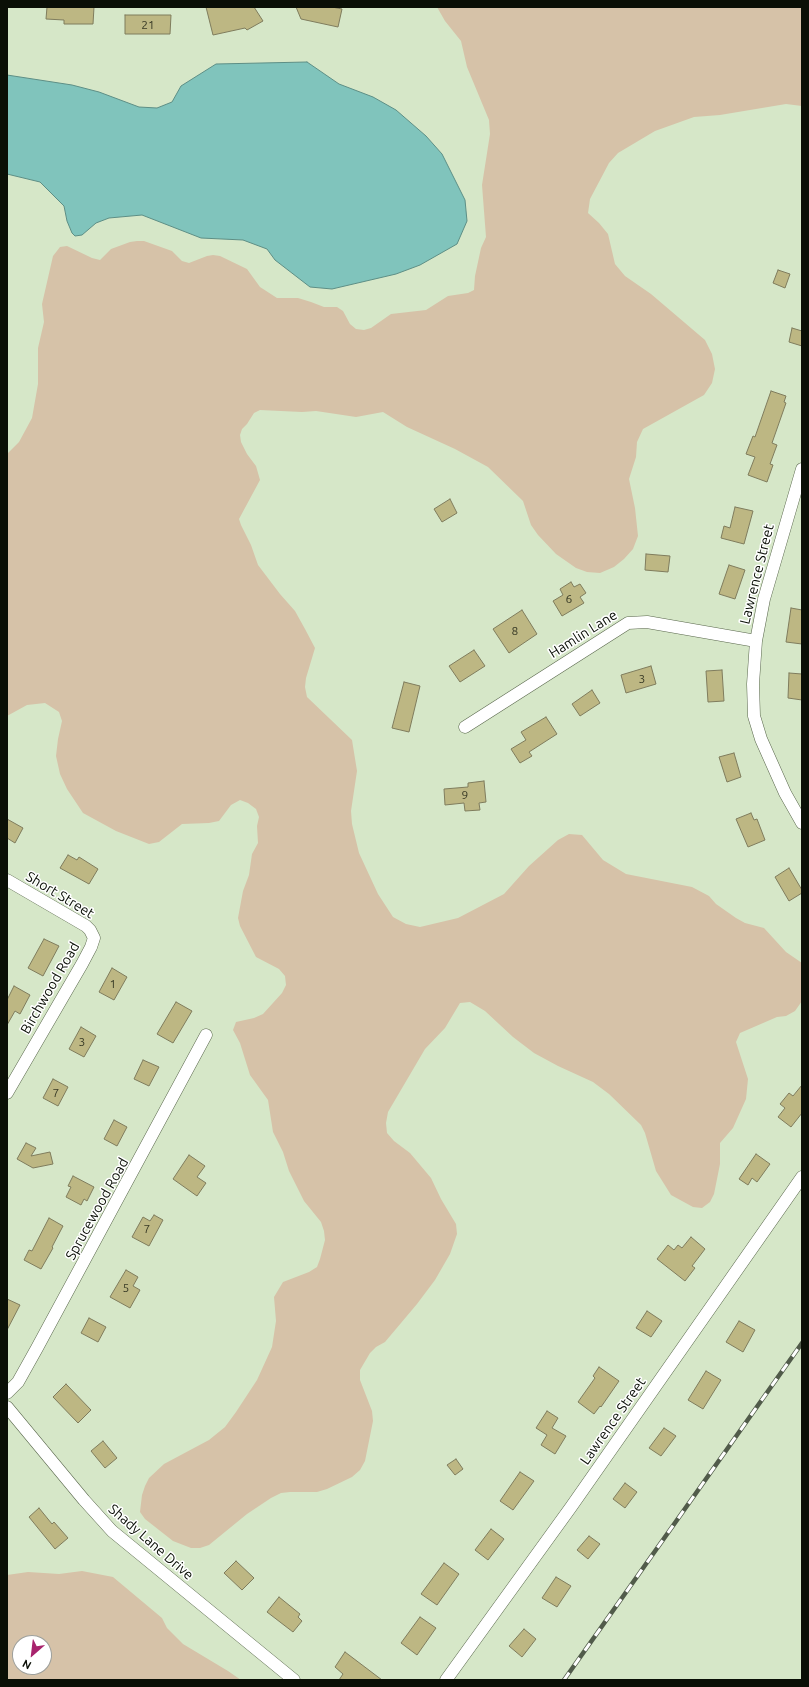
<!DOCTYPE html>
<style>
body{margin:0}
#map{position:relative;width:809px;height:1687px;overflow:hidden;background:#d6e7c8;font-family:Ubuntu,sans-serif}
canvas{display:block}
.frame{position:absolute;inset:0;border:8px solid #0a0f06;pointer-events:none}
.north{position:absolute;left:12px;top:1635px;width:40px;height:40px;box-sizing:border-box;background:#fff;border:1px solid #9d9f9b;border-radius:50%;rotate:208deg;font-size:11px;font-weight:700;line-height:16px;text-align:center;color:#0a0f06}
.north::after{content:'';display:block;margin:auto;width:14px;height:18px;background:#a8236d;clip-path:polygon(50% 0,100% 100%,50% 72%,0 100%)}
</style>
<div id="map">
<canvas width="809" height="1687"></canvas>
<div class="frame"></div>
<div class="north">N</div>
</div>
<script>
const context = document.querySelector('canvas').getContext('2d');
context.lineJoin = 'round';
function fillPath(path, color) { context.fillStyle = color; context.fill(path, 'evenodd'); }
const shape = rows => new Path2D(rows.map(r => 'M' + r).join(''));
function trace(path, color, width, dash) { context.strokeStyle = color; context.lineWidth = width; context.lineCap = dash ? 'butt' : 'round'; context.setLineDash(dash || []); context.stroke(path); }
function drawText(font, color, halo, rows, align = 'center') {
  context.font = font + ' Ubuntu,sans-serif'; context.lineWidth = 3; context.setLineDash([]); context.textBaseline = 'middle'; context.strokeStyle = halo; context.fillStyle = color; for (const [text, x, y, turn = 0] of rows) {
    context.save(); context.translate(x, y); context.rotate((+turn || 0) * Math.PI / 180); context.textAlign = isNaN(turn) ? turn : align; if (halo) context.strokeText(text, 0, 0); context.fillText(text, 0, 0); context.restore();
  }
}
const green = shape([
 [437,7,802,7,802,106,786,104,720,115,694,117,655,131,618,153,609,163,590,199,588,213,599,223,608,234,615,264,625,276,651,294,705,340,712,354,715,369,712,383,704,395,643,429,637,442,636,457,629,479,635,508,638,536,633,549,624,559,614,567,600,573,587,572,576,568,556,554,538,535,531,525,523,501,488,467,455,449,407,427,383,412,356,417,316,411,302,412,260,410,254,413,247,424,242,429,240,435,241,442,247,454,256,466,260,480,239,519,241,525,251,545,258,565,280,594,295,611,305,629,315,648,306,678,305,687,307,697,352,740,357,771,351,811,352,824,359,853,378,894,393,917,406,924,420,927,458,918,504,894,529,866,558,840,569,834,582,835,603,860,626,874,692,887,709,896,716,904,736,918,745,923,764,928,786,952,802,963,802,1001,795,1011,786,1016,777,1017,740,1033,736,1042,748,1079,746,1099,733,1128,720,1143,720,1164,714,1194,710,1202,702,1208,693,1207,671,1195,656,1171,645,1133,641,1125,609,1094,593,1082,558,1066,534,1053,513,1037,485,1011,470,1002,460,1003,445,1028,425,1049,388,1112,386,1123,387,1133,394,1141,410,1153,431,1178,441,1199,456,1224,457,1234,450,1254,435,1280,417,1304,385,1342,376,1347,370,1353,360,1370,360,1380,372,1411,373,1421,365,1461,360,1470,352,1477,327,1489,317,1492,290,1492,281,1493,271,1498,247,1514,209,1545,200,1548,191,1548,173,1541,145,1519,140,1512,142,1495,145,1486,149,1478,164,1464,209,1440,225,1427,236,1412,257,1380,272,1347,276,1321,274,1297,283,1282,309,1272,317,1267,320,1259,325,1240,324,1231,321,1222,304,1201,289,1171,283,1152,273,1132,268,1100,250,1075,240,1043,233,1030,236,1022,254,1018,263,1014,282,993,286,985,285,976,279,969,256,957,240,926,238,918,243,891,249,875,252,854,258,843,257,826,259,817,256,809,248,803,240,800,231,805,219,821,209,823,182,824,159,842,149,844,116,831,83,813,67,789,60,774,56,756,58,739,62,721,59,712,45,703,27,705,7,716,7,454,19,442,32,418,38,384,38,348,44,322,42,304,53,256,60,247,67,246,92,258,100,260,111,249,130,242,137,241,144,241,172,251,182,261,189,263,207,256,213,255,220,256,247,269,260,287,277,298,298,298,311,302,324,307,337,307,343,311,350,324,356,329,364,330,371,328,391,314,426,310,448,296,468,293,474,290,475,276,481,248,486,237,482,185,490,134,489,120,467,67,461,41,445,21],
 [82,1571,113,1577,162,1618,167,1628,183,1644,228,1671,241,1680,7,1680,7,1575,28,1572,59,1574],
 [20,1643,44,1643,44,1667,20,1667]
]);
const water = shape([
 [307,62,339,84,373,97,396,110,426,136,442,154,465,200,467,221,457,244,420,265,396,274,332,289,310,287,275,260,267,249,243,240,201,238,142,215,109,218,96,223,82,235,75,236,72,233,67,221,64,206,40,182,7,174,7,75,72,85,99,92,139,107,157,108,172,102,181,86,216,64,307,62]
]);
const building = shape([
 [47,7,94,7,93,24,64,24,64,20,46,19,47,7],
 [206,7,254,7,263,21,247,30,245,28,213,35,206,7],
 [296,7,332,7,342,9,338,27,301,19,296,7],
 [125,15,171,15,170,34,125,34,125,15],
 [778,270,790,274,785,288,773,283,778,270],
 [792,328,802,331,802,346,789,342,792,328],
 [771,391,786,396,784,402,786,403,772,443,777,445,770,464,773,465,767,482,748,475,755,457,746,454,753,436,755,437,771,391],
 [450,499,457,513,442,522,434,509,450,499],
 [735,507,753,511,744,544,721,538,724,526,730,528,735,507],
 [646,554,670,556,668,572,645,570,646,554],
 [729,565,745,570,735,599,719,594,729,565],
 [571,582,574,587,580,584,586,593,580,597,584,603,562,616,553,601,563,595,560,589,571,582],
 [791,608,802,610,802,644,786,642,791,608],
 [522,610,537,634,509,653,493,629,522,610],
 [474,650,485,666,460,682,449,666,474,650],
 [651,666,656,684,626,693,621,675,651,666],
 [722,670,724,701,708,702,706,671,722,670],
 [789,673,802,674,802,700,788,698,789,673],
 [404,682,420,686,409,732,392,728,404,682],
 [592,690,600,703,580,716,572,704,592,690],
 [546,717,557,734,529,752,532,756,520,763,511,749,526,740,521,732,546,717],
 [734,753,741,777,727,782,719,757,734,753],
 [484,781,486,802,479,803,480,810,465,811,464,803,445,805,444,789,468,787,468,783,484,781],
 [751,813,754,820,757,819,765,840,748,847,736,819,751,813],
 [7,819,23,828,15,843,7,838,7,819],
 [68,855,77,860,79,857,98,869,89,884,60,868,68,855],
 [789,868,802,890,802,893,789,901,775,877,789,868],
 [44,939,59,946,43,976,28,968,44,939],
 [112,968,127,977,114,1000,99,992,112,968],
 [14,986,30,995,20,1014,15,1011,7,1025,7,1000,14,986],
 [176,1002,192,1011,173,1043,157,1034,176,1002],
 [81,1027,96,1036,84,1057,69,1049,81,1027],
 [143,1060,159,1067,149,1086,134,1079,143,1060],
 [53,1079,68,1087,58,1106,43,1098,53,1079],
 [802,1085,802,1113,791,1127,778,1117,785,1108,780,1104,789,1093,793,1096,802,1085],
 [114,1120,127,1127,117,1146,104,1139,114,1120],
 [26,1143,36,1148,31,1156,50,1152,53,1164,33,1168,17,1159,26,1143],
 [756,1154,770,1164,757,1182,752,1178,748,1185,739,1179,756,1154],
 [189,1155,205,1166,197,1177,206,1183,197,1196,173,1179,189,1155],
 [73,1176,94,1187,87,1201,84,1199,81,1205,66,1197,71,1187,68,1186,73,1176],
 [154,1215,163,1220,149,1246,132,1237,143,1217,150,1221,154,1215],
 [49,1218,63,1226,52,1247,53,1248,41,1269,24,1260,29,1250,32,1251,49,1218],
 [691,1237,705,1249,692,1266,695,1268,685,1281,657,1259,668,1245,674,1250,678,1245,682,1248,691,1237],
 [126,1270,138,1277,133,1286,140,1290,130,1308,110,1297,126,1270],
 [7,1299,20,1305,7,1330,7,1299],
 [647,1311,662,1321,651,1337,636,1328,647,1311],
 [89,1318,106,1327,98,1342,81,1333,89,1318],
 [739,1321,755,1330,743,1352,726,1342,739,1321],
 [599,1367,619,1381,601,1407,600,1406,594,1414,578,1402,595,1378,593,1376,599,1367],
 [706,1371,721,1380,703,1409,688,1400,706,1371],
 [66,1384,91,1410,78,1423,53,1397,66,1384],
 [547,1411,558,1418,552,1428,566,1436,555,1454,541,1445,547,1435,536,1428,547,1411],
 [664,1428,676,1436,661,1456,649,1448,664,1428],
 [103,1441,117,1458,105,1468,91,1451,103,1441],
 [456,1459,463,1469,455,1475,447,1465,456,1459],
 [520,1472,534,1481,513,1510,500,1501,520,1472],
 [625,1483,637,1492,625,1508,613,1499,625,1483],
 [39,1508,52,1524,54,1522,68,1538,55,1549,29,1517,39,1508],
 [491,1529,504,1539,488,1560,475,1550,491,1529],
 [589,1536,600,1544,588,1559,577,1550,589,1536],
 [236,1561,254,1578,242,1590,224,1573,236,1561],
 [444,1563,459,1574,437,1605,421,1594,444,1563],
 [556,1577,571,1586,557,1607,542,1598,556,1577],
 [279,1597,300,1614,298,1617,302,1621,293,1632,267,1612,279,1597],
 [420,1617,436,1628,417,1655,401,1643,420,1617],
 [524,1629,536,1639,522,1657,509,1646,524,1629],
 [345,1652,382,1680,339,1680,343,1674,335,1667,345,1652]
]);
const street = shape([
 [802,469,764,599,756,641,753,684,754,716,761,739,785,793,802,823],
 [465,727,628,623,647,622,756,641],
 [7,880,86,926,90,930,94,938,91,947,82,964,7,1093],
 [7,1393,18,1382,37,1348,206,1035],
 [7,1407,84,1500,112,1531,294,1680],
 [446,1680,571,1507,802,1177]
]);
const rail = shape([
 [564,1680,802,1343]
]);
const numberNames = [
 ["21",148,25],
 ["6",569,599],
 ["8",515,631],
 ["3",642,679],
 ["9",465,795],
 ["1",113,984],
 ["3",82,1042],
 ["7",56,1093],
 ["7",147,1229],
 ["5",126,1288]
];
const streetNames = [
 ["Lawrence Street",757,574,-76],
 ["Hamlin Lane",583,634,-32],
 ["Short Street",60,895,31],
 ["Birchwood Road",50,988,-60],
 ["Sprucewood Road",97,1209,-61],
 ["Lawrence Street",613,1421,-55],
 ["Shady Lane Drive",151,1542,41]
];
fillPath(green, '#d6c2a8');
fillPath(water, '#80c4bc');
trace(water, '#5d8e85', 1);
fillPath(building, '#bdb783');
trace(building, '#7f7c5d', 1);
trace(street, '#59674c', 13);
trace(street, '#fff', 12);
trace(rail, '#515b4a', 4.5);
trace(rail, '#fff', 3, [9]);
drawText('12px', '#373925', null, numberNames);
drawText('14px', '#0a0f06', '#fff', streetNames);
</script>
